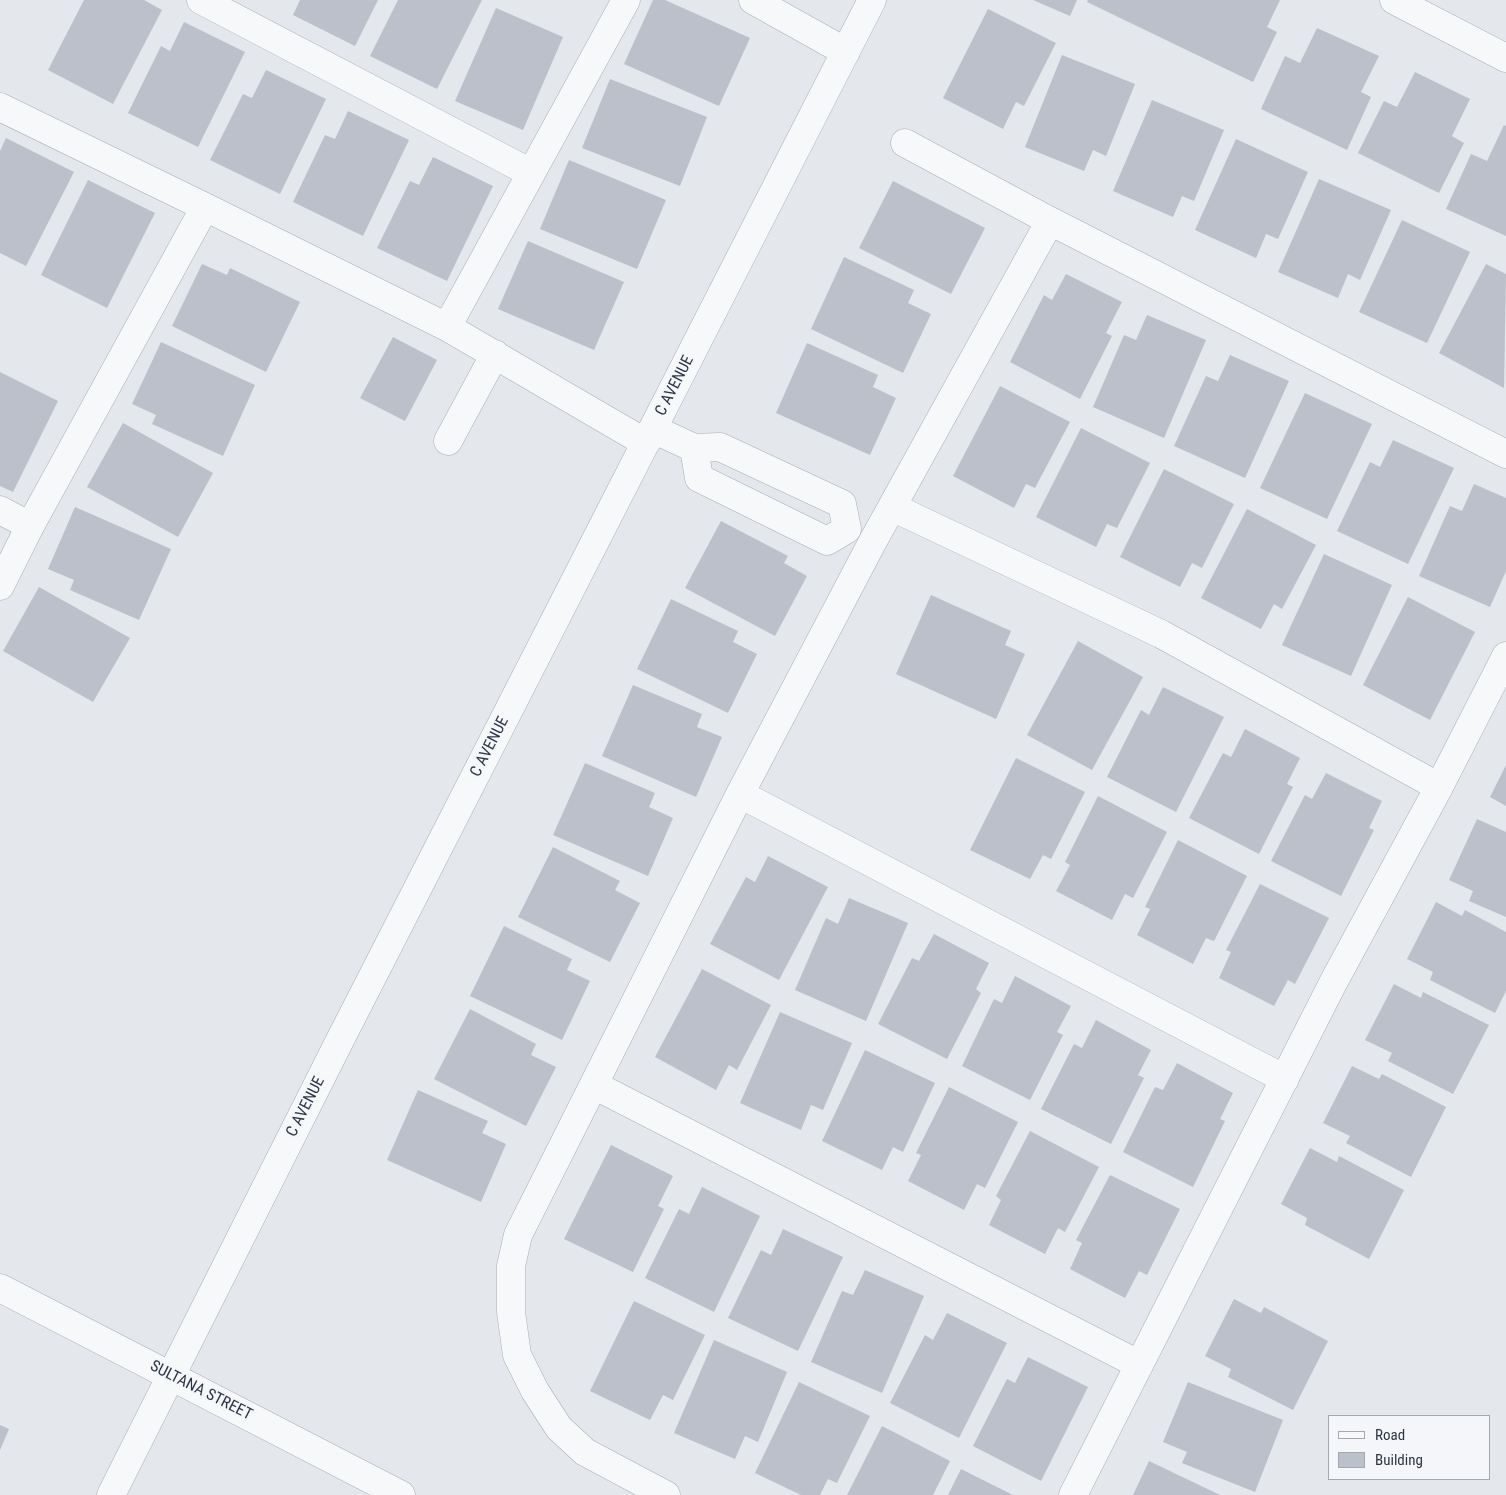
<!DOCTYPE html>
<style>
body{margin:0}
#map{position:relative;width:1506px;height:1495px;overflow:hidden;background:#e4e7ec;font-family:"Roboto Condensed",sans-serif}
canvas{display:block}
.legend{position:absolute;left:1328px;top:1415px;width:162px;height:65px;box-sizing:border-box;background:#f4f6f9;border:1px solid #a4a8b1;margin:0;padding:6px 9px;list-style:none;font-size:15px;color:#2b3445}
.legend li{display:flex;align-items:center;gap:10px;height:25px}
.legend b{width:25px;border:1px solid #a4a8b1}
</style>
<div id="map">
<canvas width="1506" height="1495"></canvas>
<ul class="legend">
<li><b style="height:6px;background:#f7f8fa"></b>Road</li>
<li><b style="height:14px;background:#bbc0ca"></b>Building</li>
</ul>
</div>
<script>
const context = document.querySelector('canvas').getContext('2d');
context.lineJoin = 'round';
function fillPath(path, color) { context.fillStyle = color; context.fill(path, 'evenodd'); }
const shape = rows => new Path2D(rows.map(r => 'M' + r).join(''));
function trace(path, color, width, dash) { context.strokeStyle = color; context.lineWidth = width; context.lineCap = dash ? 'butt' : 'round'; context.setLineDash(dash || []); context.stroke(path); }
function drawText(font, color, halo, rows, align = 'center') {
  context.font = font + ' "Roboto Condensed",sans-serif'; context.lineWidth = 4; context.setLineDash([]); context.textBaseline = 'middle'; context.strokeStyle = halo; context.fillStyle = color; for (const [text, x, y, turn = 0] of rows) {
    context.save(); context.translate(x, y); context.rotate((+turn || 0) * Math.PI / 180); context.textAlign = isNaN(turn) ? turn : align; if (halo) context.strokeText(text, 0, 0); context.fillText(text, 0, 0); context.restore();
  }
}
const building = shape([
 [84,0,144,0,162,10,113,104,48,70],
 [300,0,378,0,355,46,293,15],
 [398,0,482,0,437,89,370,56],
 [653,0,665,0,750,38,719,106,624,64],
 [1033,0,1077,0,1070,16],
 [1088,0,1280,0,1267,27,1277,32,1253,82,1087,2],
 [496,8,563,37,523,130,455,101],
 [988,9,1056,43,1024,106,1016,102,1003,129,943,98],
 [184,22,245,52,198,147,128,113,161,46,170,51],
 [1317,28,1379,56,1361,92,1371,97,1347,150,1261,109,1285,56,1300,63],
 [1062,55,1135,84,1106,156,1093,150,1084,171,1025,147],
 [266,70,326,99,280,194,210,160,243,94,252,98],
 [1415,72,1470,99,1452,136,1464,143,1439,193,1358,153,1384,101,1397,107],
 [610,79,707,117,680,186,582,148],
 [1152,100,1224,130,1194,201,1182,196,1173,217,1113,191],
 [348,111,409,140,363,236,293,202,325,135,335,139],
 [1504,125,1506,126,1506,236,1446,209,1471,154,1487,161],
 [6,138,74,172,26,266,0,253,0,151],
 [1236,139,1308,172,1278,239,1266,234,1256,258,1195,230],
 [433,157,493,186,447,281,377,248,410,181,419,185],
 [569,160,666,200,637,269,540,229],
 [1319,179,1391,210,1360,280,1348,274,1338,298,1278,272],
 [88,180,155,213,107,308,41,275],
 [893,181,985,228,951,294,859,248],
 [1402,220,1470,252,1427,343,1359,312],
 [528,241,624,282,594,350,498,309],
 [844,257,914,290,908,303,931,314,903,373,811,329],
 [202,264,227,275,230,268,300,302,266,372,172,326],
 [1486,264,1506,274,1504,388,1439,353],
 [1066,274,1122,302,1106,333,1112,336,1080,399,1010,362,1044,295,1052,300],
 [1147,315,1206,340,1164,438,1093,407,1124,335,1136,340],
 [393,337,437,360,405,421,360,398],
 [161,342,255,385,223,456,152,424,156,415,132,404],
 [807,343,878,375,873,387,896,398,870,455,776,413],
 [1230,355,1289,381,1245,478,1174,446,1206,376,1218,381],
 [0,372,58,401,13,492,0,486],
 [1000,386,1070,422,1035,488,1026,484,1014,508,953,476],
 [1305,393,1372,424,1327,519,1260,488],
 [123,423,213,473,178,537,87,487],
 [1081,428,1150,463,1117,528,1107,524,1096,547,1036,517],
 [1393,440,1454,468,1408,564,1337,531,1370,462,1380,467],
 [1164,469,1234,504,1202,568,1192,563,1180,587,1120,557],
 [1474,484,1506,498,1506,571,1490,607,1419,576,1450,506,1462,511],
 [75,507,171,549,139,620,70,590,74,580,48,569],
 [1247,509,1316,545,1282,609,1274,604,1261,629,1201,598],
 [721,521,788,556,784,563,807,576,775,636,685,588],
 [1324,554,1392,585,1351,676,1282,645],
 [39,587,130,638,93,702,3,651],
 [931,595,1011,631,1005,645,1025,654,996,719,896,674],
 [1408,597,1475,632,1430,720,1363,685],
 [671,599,738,631,733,642,757,654,728,713,637,669],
 [1078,641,1143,677,1092,770,1027,735],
 [633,685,702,714,697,727,722,737,696,797,602,756],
 [1163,687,1224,717,1176,812,1107,777,1141,710,1149,715],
 [1245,729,1300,758,1287,784,1293,787,1259,854,1189,818,1223,753,1231,757],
 [1016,758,1085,792,1051,859,1043,855,1030,879,970,850],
 [585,763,655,793,649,807,673,818,648,876,553,835],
 [1506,765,1506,806,1490,797],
 [1326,773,1382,801,1369,828,1374,830,1341,896,1271,861,1305,795,1312,799],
 [1098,796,1167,832,1133,898,1125,894,1112,920,1056,891,1070,865,1065,862],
 [1477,819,1506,832,1506,917,1469,901,1473,891,1449,880],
 [1178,840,1247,876,1214,941,1206,938,1193,964,1137,935,1150,909,1145,907],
 [553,847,620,881,615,890,640,903,610,962,518,917],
 [768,856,828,887,779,980,710,944,746,877,755,882],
 [1260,884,1329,918,1295,984,1288,980,1274,1006,1219,978,1231,952,1226,950],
 [849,898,908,923,866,1021,795,990,826,918,838,924],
 [1436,902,1462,916,1465,910,1506,932,1506,991,1495,1013,1430,980,1433,972,1407,959],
 [504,926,572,959,567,970,590,981,562,1040,470,996],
 [934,934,989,963,976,989,981,993,947,1059,878,1024,912,958,919,961],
 [702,969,771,1005,737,1070,729,1065,716,1090,655,1057],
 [1015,976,1071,1006,1057,1032,1063,1035,1030,1100,962,1066,994,999,1002,1003],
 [1394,984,1421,998,1423,992,1489,1025,1453,1094,1388,1061,1392,1053,1365,1040],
 [470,1009,536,1044,531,1055,556,1067,526,1126,434,1079],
 [780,1012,852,1043,823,1110,811,1105,801,1130,740,1103],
 [1096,1020,1151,1050,1138,1075,1144,1078,1111,1144,1041,1109,1074,1044,1082,1048],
 [865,1050,935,1083,903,1152,893,1147,882,1170,822,1141],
 [1177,1063,1233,1093,1220,1119,1225,1121,1193,1187,1123,1152,1155,1087,1163,1090],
 [1352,1066,1379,1079,1382,1074,1446,1107,1411,1177,1346,1143,1350,1136,1323,1123],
 [949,1087,1018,1122,985,1188,977,1184,964,1210,908,1181,921,1155,916,1153],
 [418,1090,488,1121,482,1133,506,1144,481,1202,387,1160],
 [1030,1131,1099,1167,1065,1232,1058,1228,1045,1254,989,1225,1001,1200,996,1196],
 [611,1145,673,1176,658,1206,664,1209,633,1272,564,1239],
 [1310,1148,1337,1162,1339,1156,1404,1190,1369,1259,1305,1225,1307,1218,1281,1204],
 [1110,1175,1180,1209,1147,1275,1139,1271,1125,1298,1070,1269,1082,1243,1076,1240],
 [702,1187,760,1216,714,1312,645,1278,679,1209,689,1214],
 [783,1229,843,1257,798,1351,728,1318,761,1250,771,1255],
 [865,1270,924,1296,882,1393,811,1362,842,1291,853,1295],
 [1234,1299,1261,1313,1264,1307,1328,1341,1293,1410,1228,1377,1231,1369,1205,1356],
 [634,1301,705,1335,673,1400,663,1395,650,1420,590,1391],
 [947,1313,1007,1343,959,1438,890,1403,925,1335,933,1340],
 [714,1340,787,1372,758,1442,745,1436,735,1459,674,1433],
 [1028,1357,1088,1387,1041,1481,973,1446,1007,1379,1015,1383],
 [799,1382,870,1416,837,1483,828,1479,820,1495,801,1495,755,1473],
 [1188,1382,1283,1420,1255,1492,1182,1463,1187,1452,1163,1442],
 [0,1425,9,1429,0,1450],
 [882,1426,950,1461,933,1495,847,1495],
 [1149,1461,1220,1495,1133,1495],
 [961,1469,1013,1495,948,1495]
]);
const minor = shape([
 [201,0,531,173],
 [753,0,846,52],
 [1394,0,1506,58],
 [0,107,205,207,30,526],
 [905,143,1050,221],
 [205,207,447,327,646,443],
 [447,327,626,0],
 [653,429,694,448,720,447,842,504,847,529,827,541,699,478,694,448],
 [448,441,495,354],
 [892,507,1161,634,1439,787],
 [0,510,30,526,0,586],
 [740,794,1285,1079],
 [594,1085,1138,1364],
 [0,1288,401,1495],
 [111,1495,338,1044,872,0],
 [666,1495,585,1452,559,1428,535,1391,517,1355,511,1312,511,1266,518,1235,740,794,873,541,1050,221,1506,454],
 [1073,1495,1334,981,1439,787,1506,656]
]);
const streetNames = [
 ["C AVENUE",675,386,-63],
 ["C AVENUE",490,747,-63],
 ["C AVENUE",306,1107,-63],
 ["SULTANA STREET",201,1391,27]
];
fillPath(building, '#bbc0ca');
trace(minor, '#a9aeb7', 29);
trace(minor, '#f7f8fa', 28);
drawText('16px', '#2b3445', '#f4f6f9', streetNames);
</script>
